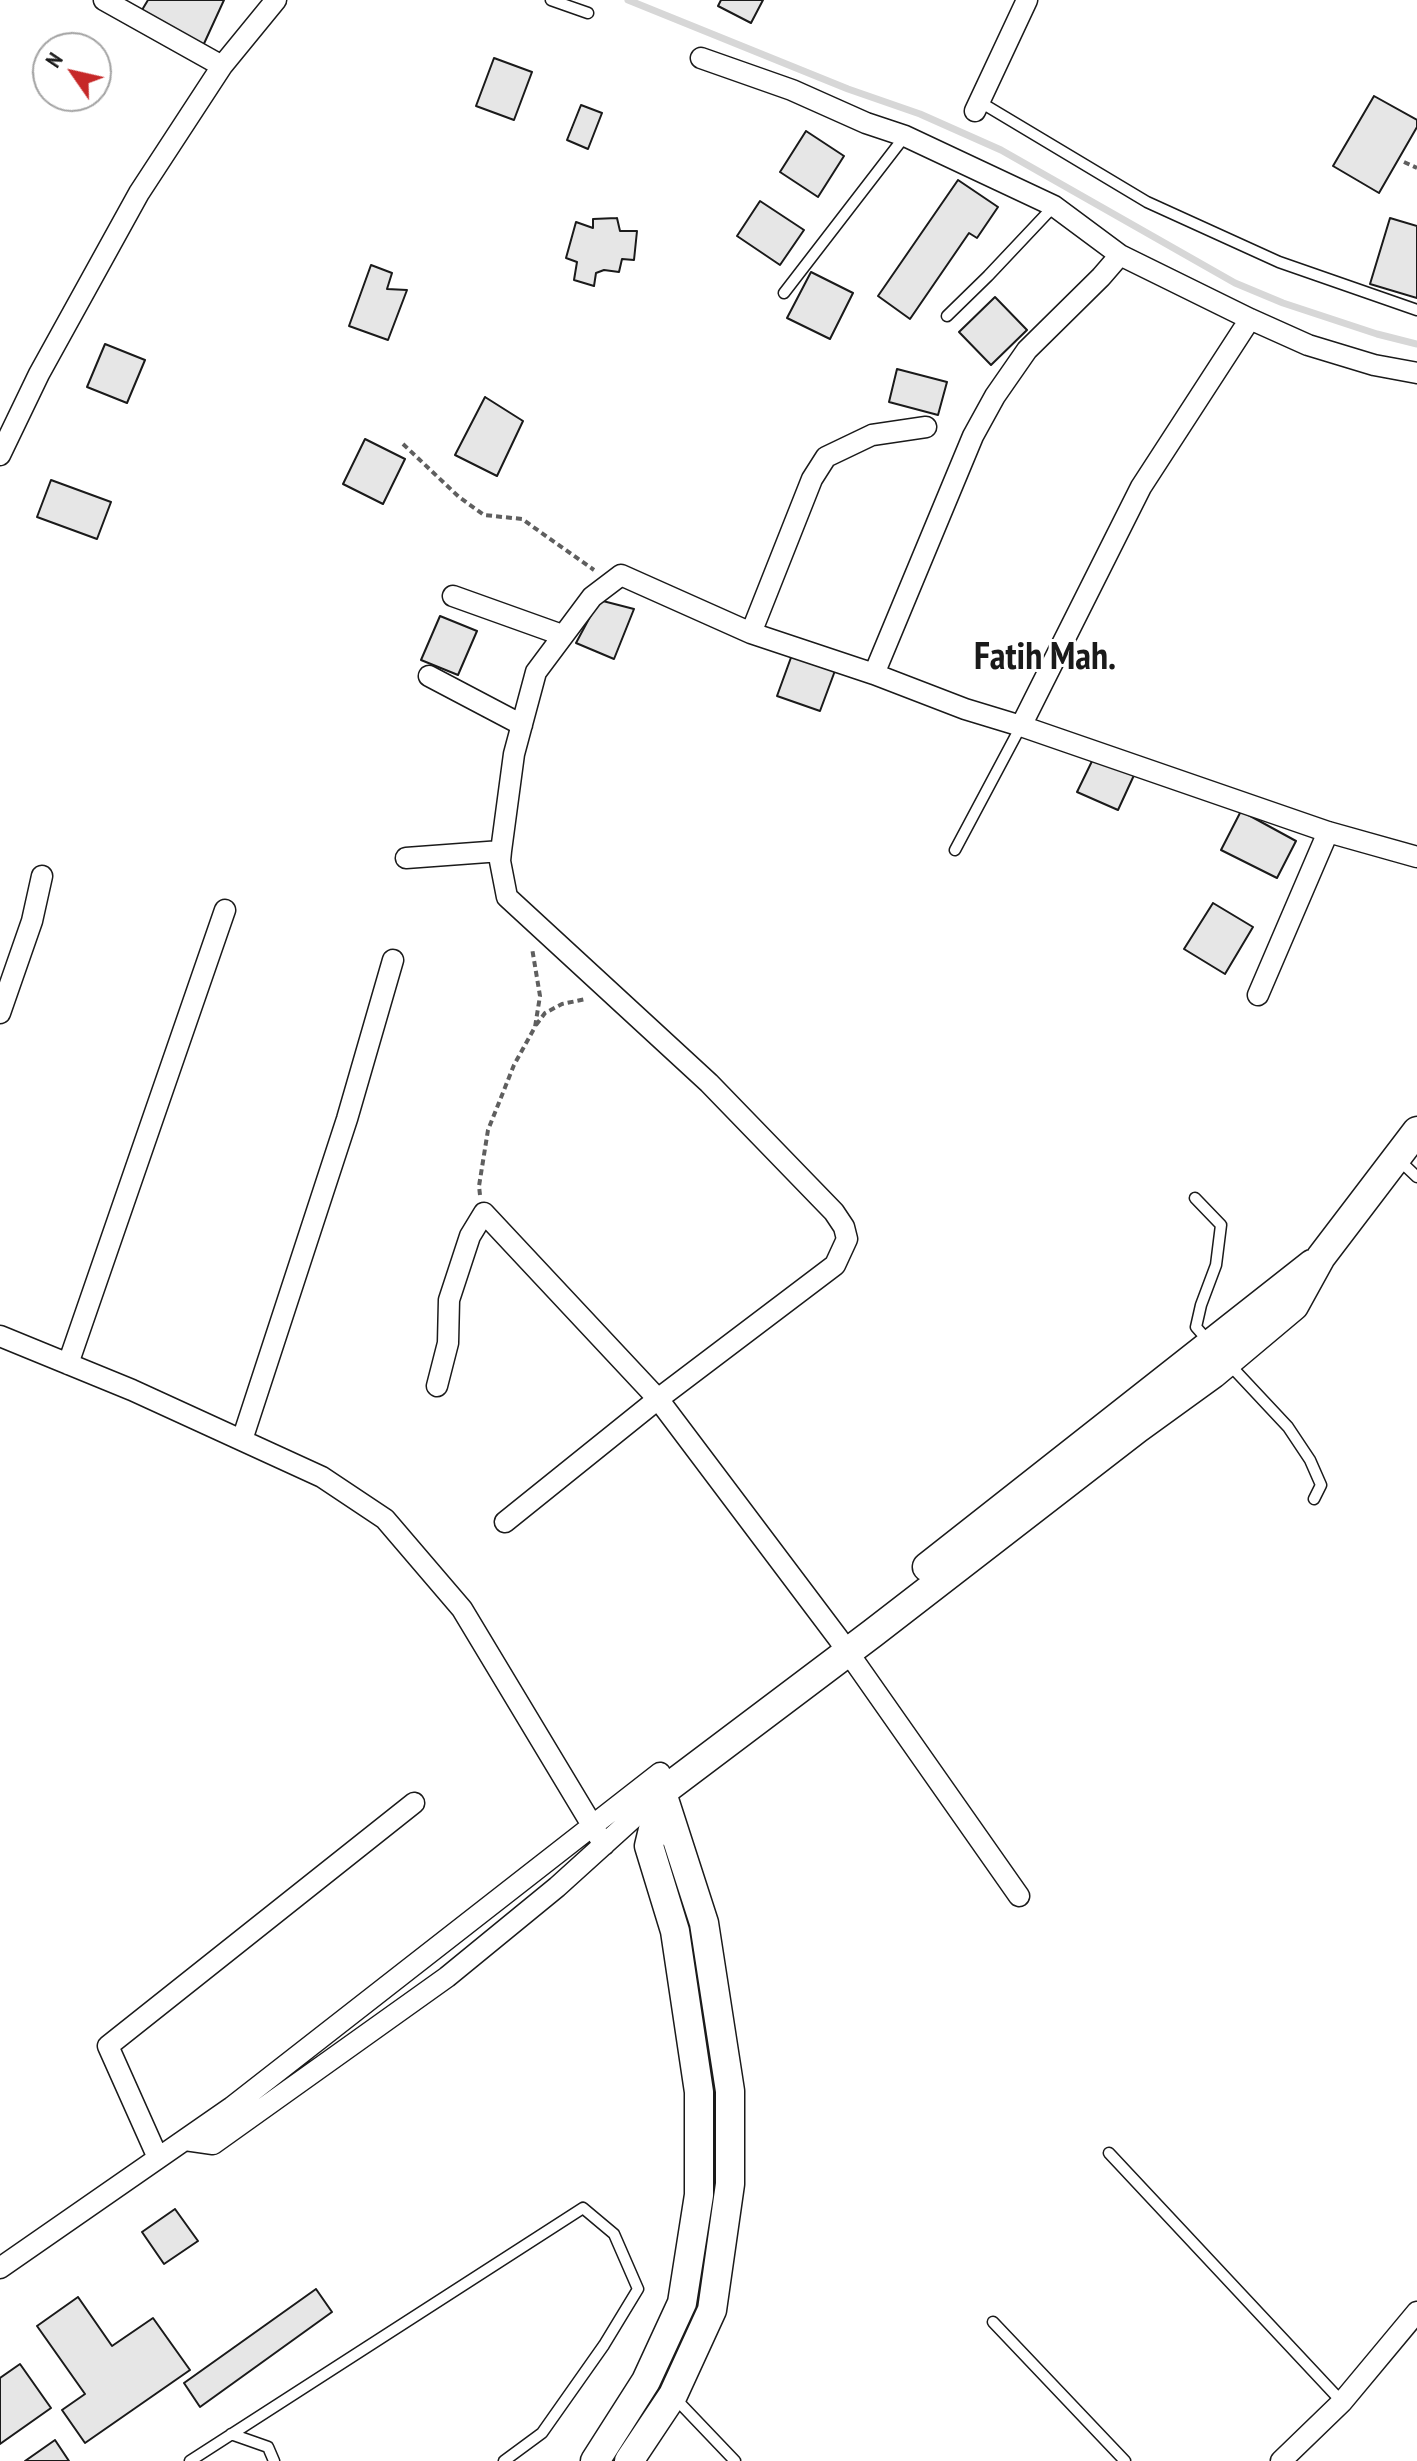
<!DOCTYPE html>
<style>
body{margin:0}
#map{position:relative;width:1417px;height:2461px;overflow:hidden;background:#fff;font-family:"PT Sans Narrow",sans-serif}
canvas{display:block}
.north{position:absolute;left:32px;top:32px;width:80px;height:80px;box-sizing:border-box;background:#fff;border:2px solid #a3a3a3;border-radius:50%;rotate:304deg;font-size:22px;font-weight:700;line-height:32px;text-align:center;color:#1a1a1a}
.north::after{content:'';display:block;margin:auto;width:28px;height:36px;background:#c62828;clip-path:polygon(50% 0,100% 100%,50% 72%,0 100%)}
</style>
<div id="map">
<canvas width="1417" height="2461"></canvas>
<div class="north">N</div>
</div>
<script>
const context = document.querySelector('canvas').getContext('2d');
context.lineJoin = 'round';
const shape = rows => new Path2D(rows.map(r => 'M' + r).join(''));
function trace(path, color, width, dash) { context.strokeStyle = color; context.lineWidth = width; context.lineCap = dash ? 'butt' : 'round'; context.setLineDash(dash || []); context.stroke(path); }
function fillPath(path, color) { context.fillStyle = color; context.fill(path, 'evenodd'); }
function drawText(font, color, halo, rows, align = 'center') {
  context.font = font + ' "PT Sans Narrow",sans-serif'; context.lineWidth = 6; context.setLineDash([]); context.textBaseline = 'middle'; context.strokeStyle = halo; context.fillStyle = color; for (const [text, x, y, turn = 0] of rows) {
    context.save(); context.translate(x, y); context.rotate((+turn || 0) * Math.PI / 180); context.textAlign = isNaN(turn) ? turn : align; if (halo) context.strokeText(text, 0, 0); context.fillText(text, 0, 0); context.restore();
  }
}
const stream = shape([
 [628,0,848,89,920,114,1001,150,1235,283,1283,303,1377,334,1417,344]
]);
const building = shape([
 [148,0,224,0,202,48,142,10,148,0],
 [721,0,763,0,751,23,718,6,721,0],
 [494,58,532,72,514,120,476,106,494,58],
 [1374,96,1417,120,1417,127,1379,193,1333,166,1374,96],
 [581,105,602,113,588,149,567,140,581,105],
 [806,131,844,156,818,197,780,172,806,131],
 [958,180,998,207,977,238,969,233,910,319,878,296,958,180],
 [760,201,804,230,780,265,737,236,760,201],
 [617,218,620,231,637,231,634,260,622,259,619,272,604,270,596,273,594,286,574,280,577,262,566,258,576,222,593,228,593,219,617,218],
 [1390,218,1417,226,1417,298,1370,284,1390,218],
 [371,265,392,273,387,289,407,290,388,340,349,326,371,265],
 [811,272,853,293,830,339,787,318,811,272],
 [995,297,1027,330,991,365,959,332,995,297],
 [105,344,145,360,127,403,87,387,105,344],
 [897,369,947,382,938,415,889,402,897,369],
 [485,397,523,421,497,476,455,455,485,397],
 [365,439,405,459,383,504,343,484,365,439],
 [51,480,111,502,97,539,37,517,51,480],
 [599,600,634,609,614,659,576,643,599,600],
 [440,616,477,631,458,675,421,660,440,616],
 [793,652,836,668,820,711,777,696,793,652],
 [1095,755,1135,773,1118,810,1077,792,1095,755],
 [1241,811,1296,841,1277,878,1221,850,1241,811],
 [1213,903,1253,927,1225,974,1184,949,1213,903],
 [175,2209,198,2241,164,2264,142,2232,175,2209],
 [316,2289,332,2312,200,2407,184,2383,316,2289],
 [78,2297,112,2346,153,2318,190,2370,85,2443,62,2410,85,2394,37,2326,78,2297],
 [20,2364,51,2408,0,2444,0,2378,20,2364],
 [55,2440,69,2461,25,2461,55,2440]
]);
const path = shape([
 [1404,162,1417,168],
 [403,444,459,497,484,515,522,519,594,570],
 [536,1025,545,1013,562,1004,586,999],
 [480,1195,479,1186,488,1130,514,1065,535,1027,540,996,532,948]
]);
const lane = shape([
 [551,0,588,13],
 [980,102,1147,202,1279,262,1417,310],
 [784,293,905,136],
 [947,316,988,276,1054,206],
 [955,850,1021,726],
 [1398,1159,1417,1177],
 [1195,1198,1221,1225,1216,1265,1201,1305,1196,1327,1210,1343],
 [1229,1364,1288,1427,1310,1460,1321,1485,1314,1499],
 [1109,2153,1342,2402],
 [993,2322,1125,2461],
 [673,2396,735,2461],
 [231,2434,268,2447,274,2461],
 [190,2461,583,2208,614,2234,638,2289,604,2345,542,2433,504,2461]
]);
const street = shape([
 [104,0,222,66],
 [701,58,792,90,866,123,905,136,1054,206,1120,255,1250,319,1308,345,1374,365,1417,373],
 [975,111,1027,0],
 [0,455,39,374,139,193,222,66,276,0],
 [453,596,562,635],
 [751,633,812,479,826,457,872,435,926,427],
 [874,674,973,436,995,396,1027,350,1101,277,1120,255],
 [429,676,522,725],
 [1021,726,1141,487,1250,319],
 [406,858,501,851],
 [1258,995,1328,832],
 [0,1013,32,921,42,876],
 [0,1336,132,1390,322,1477,385,1519,462,1609,604,1845],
 [68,1364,225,910],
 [437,1386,448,1343,449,1300,470,1236,484,1213,658,1399,838,1638,1019,1896],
 [242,1440,347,1119,393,960],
 [505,1522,658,1399,835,1265,847,1239,844,1227,834,1212,709,1083,507,897,500,861,501,851,514,754,536,672,592,597,621,575,751,633,874,674,965,709,1021,726,1328,832,1417,857],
 [185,2140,213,2144,447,1977,557,1887,662,1792],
 [158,2158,108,2046,414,1803],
 [0,2268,232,2107,660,1773],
 [1281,2461,1342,2402,1417,2312]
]);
const secondary = shape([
 [927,1567,1312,1264],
 [595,2461,646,2381,682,2303,699,2195,699,2092,675,1931,649,1846,662,1792,873,1633,1137,1429,1213,1374,1294,1306,1321,1257,1417,1131],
 [629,2461,673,2395,712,2310,730,2184,730,2091,704,1923,662,1793]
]);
const districtNames = [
 ["Fatih Mah.",1045,658]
];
trace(stream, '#d7d7d7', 7);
fillPath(building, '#e6e6e6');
trace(building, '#1a1a1a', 2);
trace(lane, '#1a1a1a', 13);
trace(street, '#1a1a1a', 23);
trace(secondary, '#1a1a1a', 31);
trace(path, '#5f5f5f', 4, [6, 4]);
trace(lane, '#fff', 10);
trace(street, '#fff', 20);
trace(secondary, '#fff', 28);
drawText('bold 38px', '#1a1a1a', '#fff', districtNames);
</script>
